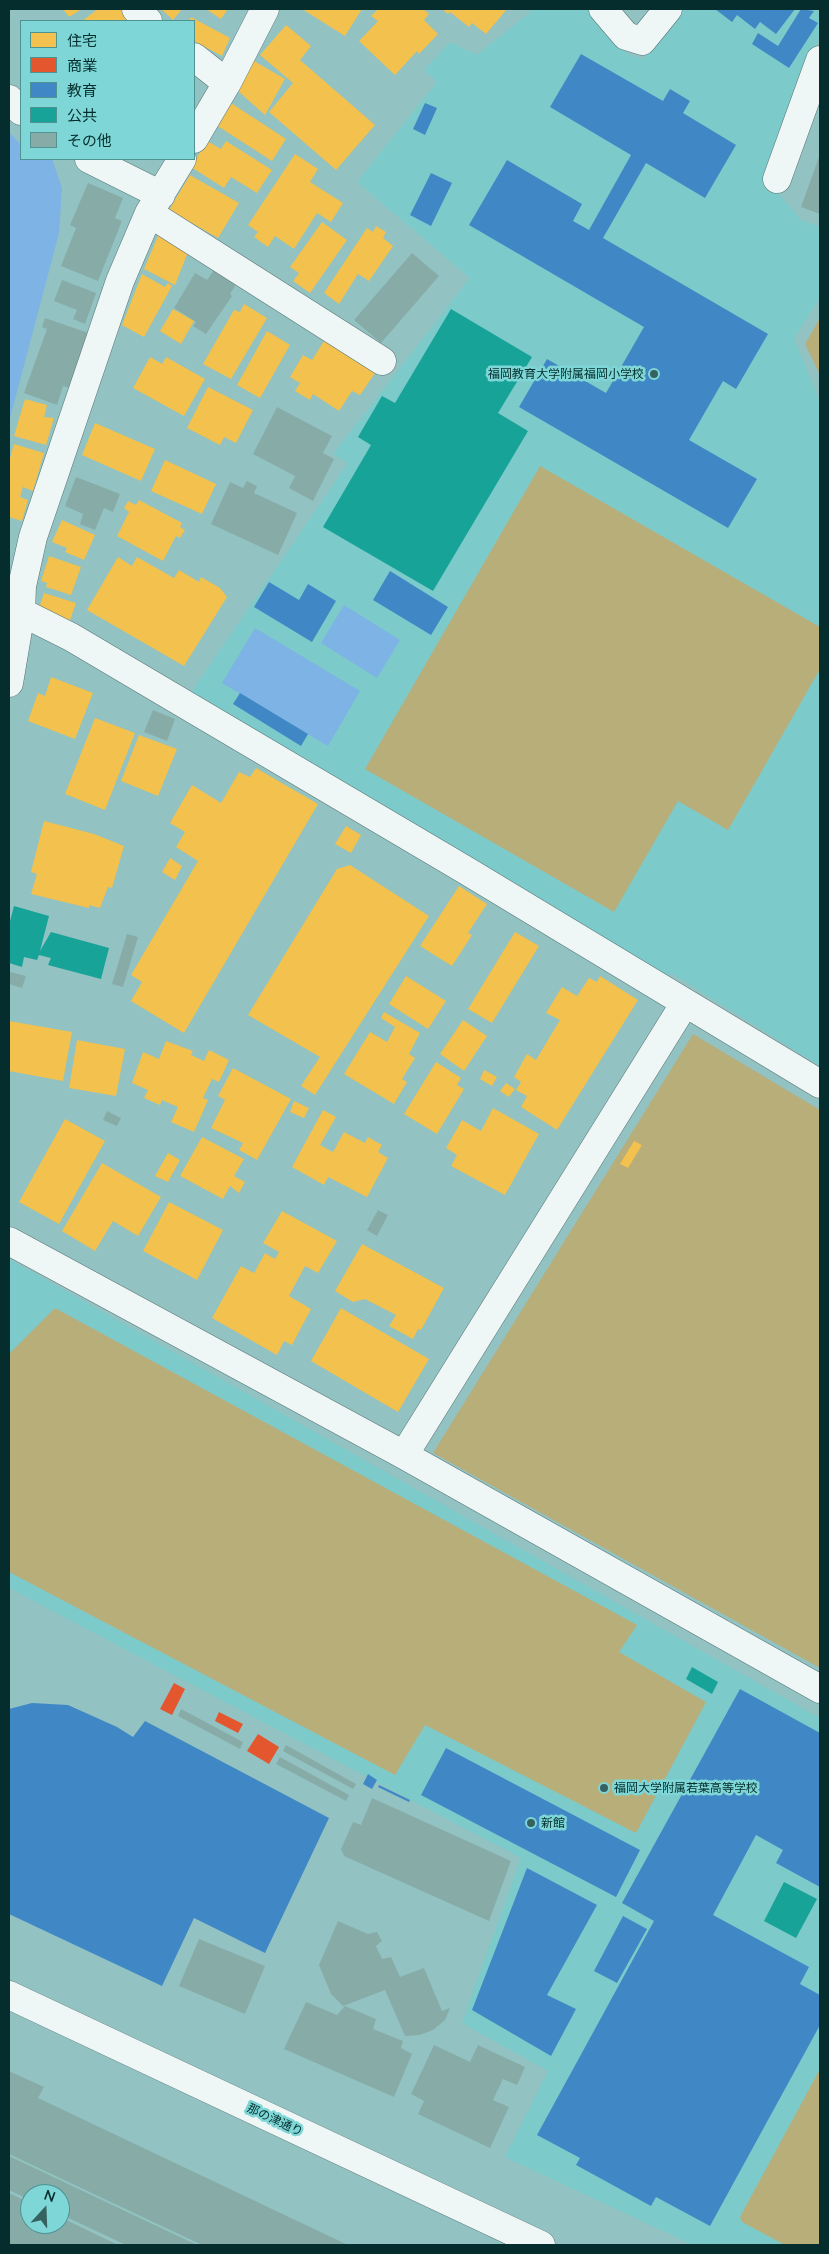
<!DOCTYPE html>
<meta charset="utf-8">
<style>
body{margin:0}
#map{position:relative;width:829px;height:2254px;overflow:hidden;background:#92c2c2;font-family:Lato,"Noto Sans JP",sans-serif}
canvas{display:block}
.frame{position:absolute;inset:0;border:10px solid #052d2d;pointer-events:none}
.legend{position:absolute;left:20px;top:20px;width:175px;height:140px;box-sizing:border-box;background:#7ed6d6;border:1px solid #4e9292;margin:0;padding:6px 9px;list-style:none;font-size:15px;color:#052d2d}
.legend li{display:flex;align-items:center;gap:10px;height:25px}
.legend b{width:25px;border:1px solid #4e9292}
.north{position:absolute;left:20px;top:2184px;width:50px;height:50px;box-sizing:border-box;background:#7ed6d6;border:1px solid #4e9292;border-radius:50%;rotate:20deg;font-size:14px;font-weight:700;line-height:20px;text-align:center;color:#052d2d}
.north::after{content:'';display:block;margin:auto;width:18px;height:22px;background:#366161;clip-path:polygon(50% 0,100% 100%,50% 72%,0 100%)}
</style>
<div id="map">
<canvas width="829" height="2254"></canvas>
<div class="frame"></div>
<ul class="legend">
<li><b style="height:14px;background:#f2c14e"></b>住宅</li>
<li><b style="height:14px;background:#e4572e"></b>商業</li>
<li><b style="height:14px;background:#3f88c5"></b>教育</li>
<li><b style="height:14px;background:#17a398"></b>公共</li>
<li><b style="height:14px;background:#87aca8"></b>その他</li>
</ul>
<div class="north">N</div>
</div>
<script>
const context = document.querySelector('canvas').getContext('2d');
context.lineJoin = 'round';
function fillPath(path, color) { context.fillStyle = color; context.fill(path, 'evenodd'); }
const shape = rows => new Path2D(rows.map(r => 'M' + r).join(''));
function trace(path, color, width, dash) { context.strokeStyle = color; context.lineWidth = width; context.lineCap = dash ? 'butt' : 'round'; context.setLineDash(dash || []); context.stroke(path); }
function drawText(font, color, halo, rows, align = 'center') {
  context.font = font + ' Lato,"Noto Sans JP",sans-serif'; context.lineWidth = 5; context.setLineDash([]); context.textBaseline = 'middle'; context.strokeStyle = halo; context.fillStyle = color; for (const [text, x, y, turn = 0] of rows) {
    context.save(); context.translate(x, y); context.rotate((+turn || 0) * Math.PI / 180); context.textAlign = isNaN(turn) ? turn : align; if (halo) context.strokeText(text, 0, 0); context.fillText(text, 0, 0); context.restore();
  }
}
const built = shape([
 [534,9,591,9,622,42,627,54,644,59,676,9,816,9,820,14,820,34,767,180,801,220,820,227,820,298,794,338,820,402,820,1066,671,973,668,976,190,694,348,463,333,454,470,278,357,182,437,82,424,70,450,42,477,55],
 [9,1259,820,1718,820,2245,693,2245,505,2157,548,2071,462,2023,521,1858,9,1588]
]);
const green = shape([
 [820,318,820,375,805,344],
 [540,466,820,627,820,669,728,830,678,801,614,912,365,769],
 [693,1034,820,1110,820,1668,433,1453],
 [55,1308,637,1625,619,1652,706,1702,636,1833,425,1725,395,1775,9,1572,9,1354],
 [820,2069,820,2245,785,2245,742,2222,740,2217]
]);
const water = shape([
 [9,132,21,145,21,159,52,159,62,188,59,233,9,422],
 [344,605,400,640,377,678,321,643],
 [255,628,360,691,328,746,222,683]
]);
const homes = shape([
 [63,9,82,9,69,17],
 [98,9,120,9,130,21,82,21],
 [161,9,182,9,173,20],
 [206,9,228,9,221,19],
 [302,9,362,9,345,36],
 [378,9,423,9,429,14,424,20,438,34,419,54,417,51,395,75,359,41,378,21,371,16],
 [442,9,507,9,486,34,472,23,469,27,450,12,448,14],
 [191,17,230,38,222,56,194,41,194,21,189,21],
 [286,25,311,46,300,60,375,125,336,170,269,112,293,83,260,55],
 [254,61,285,79,265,115,238,91],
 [231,103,286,139,272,161,216,125],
 [207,141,221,149,226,141,272,170,257,193,231,177,224,188,191,167],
 [295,154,318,169,310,182,343,203,331,222,317,213,294,249,275,236,268,247,254,237,258,232,248,225],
 [190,175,239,203,218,238,169,210],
 [322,222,347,240,310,293,293,281,299,273,290,267],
 [376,226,386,232,383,238,393,246,369,281,358,274,339,304,324,293,367,228,373,232],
 [161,229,188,252,175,285,144,269],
 [142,274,165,287,168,283,172,286,144,337,122,325],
 [244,304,267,318,231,379,203,364,234,310,240,312],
 [173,309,194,321,181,344,160,331],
 [267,331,290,345,260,398,237,385],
 [324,341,375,373,360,395,352,391,339,411,313,394,310,400,295,391,300,383,290,377,303,355,312,360],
 [150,357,162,364,166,357,205,379,184,416,133,388],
 [208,387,253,410,236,443,224,437,220,445,187,428],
 [25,399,47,405,44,417,54,418,46,445,14,436],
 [95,423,155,449,141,481,82,455],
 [14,444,44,453,33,491,23,487,20,497,28,500,22,521,9,517,9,462],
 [165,460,216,484,202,514,151,491],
 [139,500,182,523,180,527,185,530,180,538,176,536,163,561,117,536,129,512,124,508,128,501,136,505],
 [62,520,95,535,84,560,65,552,67,548,52,542],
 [49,556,81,567,71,595,46,587,47,583,41,581],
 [118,557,132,566,137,557,174,578,179,570,199,582,201,577,220,588,227,597,184,666,87,610],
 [44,593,76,603,67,629,37,614],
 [51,677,93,693,75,739,28,721,38,693,45,696],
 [95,718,135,733,105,810,65,794],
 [139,735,177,749,158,796,121,781],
 [256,768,318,804,184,1033,131,1001,142,982,131,975,198,861,176,847,185,832,170,823,192,785,221,803,239,772,250,777],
 [44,821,94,834,124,846,112,888,108,887,100,908,89,905,89,908,31,894,37,874,31,872],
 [346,826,361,835,351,853,335,844],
 [170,858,182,866,175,880,162,872],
 [350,865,429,916,315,1095,301,1086,320,1057,248,1015,337,869],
 [459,886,487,904,468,933,472,935,452,966,420,946],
 [515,932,539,946,492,1023,468,1009],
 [406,976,446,1001,428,1029,389,1004],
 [600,976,638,1000,557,1130,521,1107,527,1096,516,1090,521,1082,514,1077,527,1054,536,1060,560,1020,546,1013,562,987,577,996,589,978,597,982],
 [384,1012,420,1033,409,1054,415,1058,402,1079,407,1082,394,1104,344,1074,370,1032,387,1042,395,1027,381,1018],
 [463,1020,487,1036,464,1071,440,1054],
 [9,1021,72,1032,63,1081,9,1071],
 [77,1040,125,1049,116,1096,69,1088],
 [166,1041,193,1051,191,1055,204,1061,209,1050,229,1060,219,1082,212,1079,203,1098,208,1100,194,1132,171,1122,178,1107,162,1100,160,1105,144,1098,148,1090,132,1083,143,1052,159,1059],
 [436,1062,461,1078,457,1085,464,1089,437,1134,404,1114],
 [233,1068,291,1099,257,1160,239,1150,243,1143,211,1128,225,1100,218,1096],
 [484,1070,497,1077,492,1086,480,1079],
 [506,1083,515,1089,509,1097,500,1091],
 [294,1101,309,1108,304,1118,290,1112],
 [493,1108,539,1134,505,1195,451,1166,457,1155,446,1148,462,1120,481,1131],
 [323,1110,336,1117,320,1145,333,1152,344,1132,365,1143,368,1137,382,1145,378,1152,388,1158,367,1197,328,1177,324,1185,292,1167],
 [65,1119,105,1141,59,1224,19,1202],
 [202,1137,244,1159,234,1176,245,1182,239,1193,230,1186,223,1199,180,1176],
 [634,1141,642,1145,628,1168,620,1164],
 [168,1153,180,1160,168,1182,155,1176],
 [102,1163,161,1197,138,1236,113,1221,95,1251,62,1231],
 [169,1202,223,1230,197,1280,143,1251],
 [282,1211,337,1241,318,1273,305,1266,289,1296,311,1309,292,1345,284,1341,277,1355,212,1318,241,1266,254,1273,265,1253,275,1259,279,1252,263,1243],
 [362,1244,444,1288,421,1330,418,1329,413,1339,389,1326,396,1315,365,1299,353,1302,335,1291],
 [341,1308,429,1359,398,1412,311,1361]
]);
const shops = shape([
 [174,1683,185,1689,172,1715,160,1709],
 [219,1712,243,1724,238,1733,215,1721],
 [258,1734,279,1747,269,1764,247,1751]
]);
const schools = shape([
 [715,9,795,9,776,34,760,22,755,29,737,15,732,22],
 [801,9,814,11,809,18,818,23,789,68,752,44,758,33,778,46],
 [581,54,663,101,670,89,690,101,683,113,736,145,705,198,646,163,603,238,768,334,736,389,723,381,689,440,757,479,728,528,519,407,547,359,606,393,644,327,469,225,507,160,582,204,573,221,589,230,631,155,550,107],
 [425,103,437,108,425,135,413,129],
 [431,173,452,183,431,226,410,215],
 [390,571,448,607,431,635,373,600],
 [269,582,299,600,308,584,336,601,312,642,254,607],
 [240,693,308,734,301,746,233,704],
 [740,1689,820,1733,820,1887,776,1863,783,1850,756,1835,713,1915,809,1967,800,1984,820,1995,820,2025,710,2226,656,2197,651,2206,576,2165,580,2158,537,2135,654,1921,622,1903],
 [32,1703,68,1705,117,1727,133,1737,145,1721,329,1818,265,1953,194,1918,162,1986,9,1914,9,1709],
 [446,1748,640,1850,616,1897,421,1795],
 [368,1774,377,1780,372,1789,363,1784],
 [379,1785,410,1800,409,1802,378,1787],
 [527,1868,597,1905,547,1995,576,2009,551,2056,472,2010],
 [623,1916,647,1929,617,1983,594,1971]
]);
const public = shape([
 [451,309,532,357,498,413,528,431,433,591,323,527,371,445,358,437,382,396,395,403],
 [14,906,49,916,40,951,51,932,109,948,101,979,48,965,51,958,39,955,37,960,24,957,22,967,9,963,9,925],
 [692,1667,718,1682,712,1694,686,1679],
 [784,1882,817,1899,796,1938,764,1921]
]);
const building = shape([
 [819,157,820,158,820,214,801,207],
 [88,183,123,198,115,218,122,221,98,281,61,266,76,228,70,225],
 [412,253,439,276,381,343,354,320],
 [214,270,237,283,230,294,232,296,206,334,193,326,196,322,174,308,195,273,207,280],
 [62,280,96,293,85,324,73,319,77,310,54,301],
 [45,318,91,334,72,389,63,386,57,405,24,393,47,329,42,327],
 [277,407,332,436,323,453,334,459,313,501,289,488,295,476,253,454],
 [76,477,120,494,113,512,104,508,95,530,80,524,83,514,65,506],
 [247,481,257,486,254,493,297,513,278,555,211,524,230,482,243,488],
 [153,710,175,719,167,741,144,732],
 [127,934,138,937,123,987,112,984],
 [10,972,26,976,22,988,9,984],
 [107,1111,121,1118,117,1126,103,1120],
 [378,1210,388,1215,377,1236,367,1230],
 [181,1709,243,1742,240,1749,178,1716],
 [286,1745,356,1784,353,1789,283,1751],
 [280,1757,349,1795,346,1801,276,1764],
 [372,1798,511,1861,489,1921,344,1856,341,1849,353,1822,361,1825],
 [338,1921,368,1934,377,1932,382,1941,376,1946,382,1959,391,1957,400,1977,424,1968,442,2011,450,2008,445,2020,433,2030,420,2035,405,2036,385,1990,343,2006,331,1994,319,1965],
 [199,1939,265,1966,245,2014,179,1986],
 [306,2002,337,2015,345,2006,376,2019,373,2029,403,2041,401,2048,412,2054,394,2097,284,2049],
 [434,2045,470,2062,478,2045,525,2067,517,2085,503,2079,493,2100,509,2107,490,2148,418,2114,424,2101,411,2094],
 [9,2071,44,2087,38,2098,348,2245,202,2245,9,2154],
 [9,2156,197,2245,126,2245,60,2214,60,2194,30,2194,30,2200,9,2190],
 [9,2193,30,2203,30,2224,60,2224,60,2217,118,2245,9,2245]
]);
const street = shape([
 [136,9,148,21],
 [603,9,626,36,642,41,668,9],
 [194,57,227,83],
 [9,99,21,111],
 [194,139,227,83,265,9],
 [89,159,161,195],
 [777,179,820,60],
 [149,213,382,361],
 [9,606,71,637,467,871,820,1084],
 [9,683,21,612,22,586,33,537,120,281,149,213,182,159],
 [9,1241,404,1455,820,1689],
 [404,1455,685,1003]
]);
const secondary = shape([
 [9,1995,541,2245]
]);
const markers = [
 [654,374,5,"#366161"],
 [604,1788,5,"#366161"],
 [531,1823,5,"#366161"]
];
const poiNames = [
 ["福岡教育大学附属福岡小学校",644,374,"right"],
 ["福岡大学附属若葉高等学校",614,1788],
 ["新館",541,1823]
];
const streetNames = [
 ["那の津通り",275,2120,25]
];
fillPath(built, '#7dcaca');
fillPath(green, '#b8ae7a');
fillPath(water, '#7eb3e5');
fillPath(homes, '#f2c14e');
fillPath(shops, '#e4572e');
fillPath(schools, '#3f88c5');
fillPath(public, '#17a398');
fillPath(building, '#87aca8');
trace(street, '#587676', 29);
trace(secondary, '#587676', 29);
trace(street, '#eff6f6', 28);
trace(secondary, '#eff6f6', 28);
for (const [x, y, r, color] of markers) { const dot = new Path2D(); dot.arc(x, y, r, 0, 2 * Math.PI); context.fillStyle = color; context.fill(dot); trace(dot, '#7ed6d6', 2); }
drawText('12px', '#052d2d', '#7ed6d6', poiNames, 'left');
drawText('12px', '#052d2d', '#7ed6d6', streetNames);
</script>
